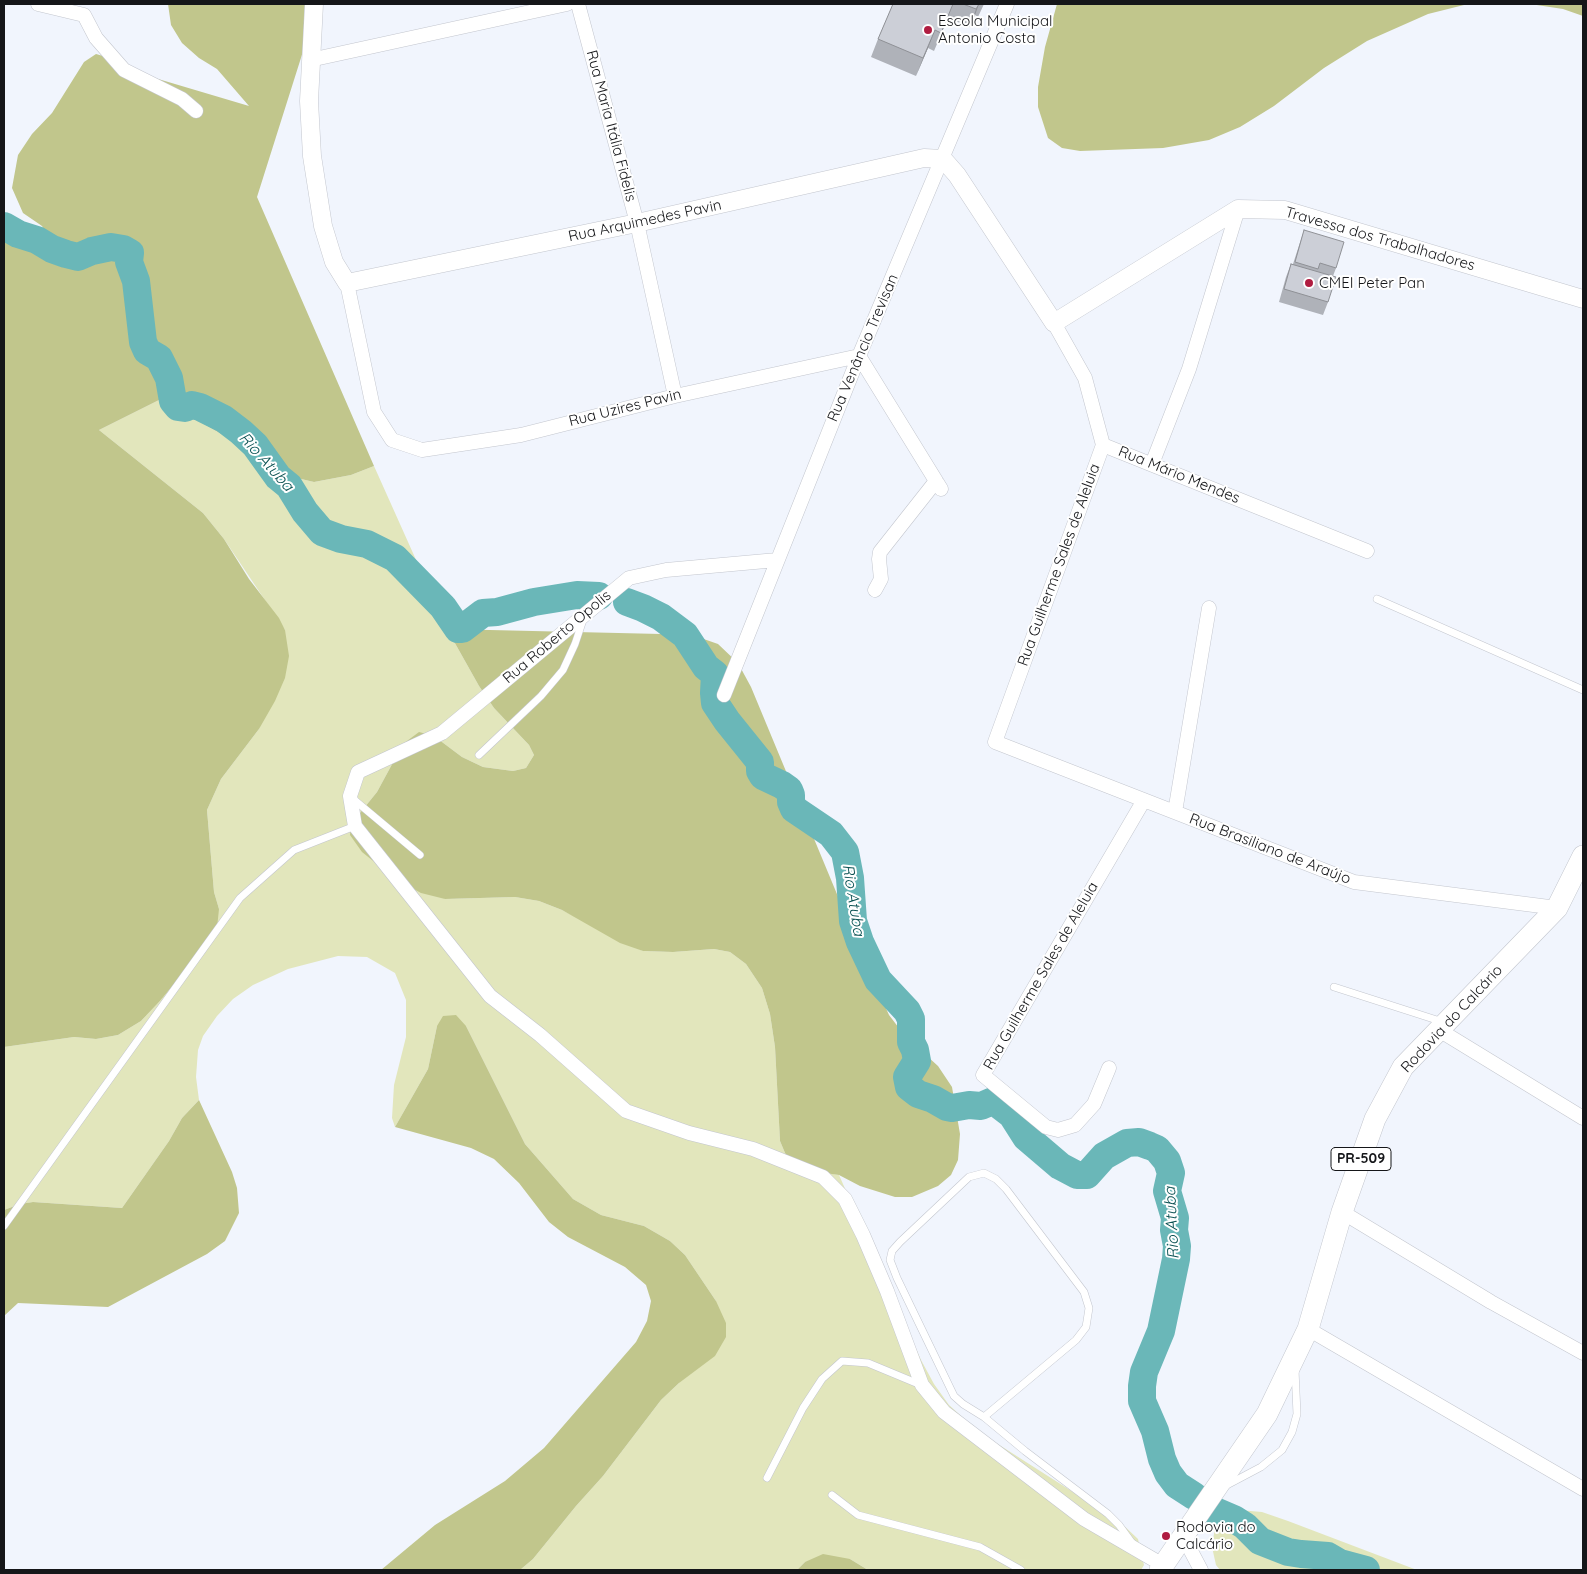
<!DOCTYPE html>
<meta charset="utf-8">
<style>
body{margin:0}
#map{position:relative;width:1587px;height:1574px;overflow:hidden;background:#f1f5fd;font-family:Quicksand,sans-serif}
canvas{display:block}
.frame{position:absolute;inset:0;border:5px solid #151619;pointer-events:none}
</style>
<div id="map">
<canvas width="1587" height="1574"></canvas>
<div class="frame"></div>
</div>
<script>
const context = document.querySelector('canvas').getContext('2d');
context.lineJoin = 'round';
function fillPath(path, color) { context.fillStyle = color; context.fill(path, 'evenodd'); }
const shape = rows => new Path2D(rows.map(r => 'M' + r).join(''));
function trace(path, color, width, dash) { context.strokeStyle = color; context.lineWidth = width; context.lineCap = dash ? 'butt' : 'round'; context.setLineDash(dash || []); context.stroke(path); }
function drawText(font, color, halo, rows, align = 'center') {
  context.font = font + ' Quicksand,sans-serif'; context.lineWidth = 4; context.setLineDash([]); context.textBaseline = 'middle'; context.strokeStyle = halo; context.fillStyle = color; for (const [text, x, y, turn = 0] of rows) {
    context.save(); context.translate(x, y); context.rotate((+turn || 0) * Math.PI / 180); context.textAlign = isNaN(turn) ? turn : align; if (halo) context.strokeText(text, 0, 0); context.fillText(text, 0, 0); context.restore();
  }
}
const green = shape([
 [161,399,297,478,314,482,351,475,374,466,447,629,479,686,494,708,529,745,534,755,526,768,513,771,483,767,462,757,434,736,403,744,377,792,351,824,445,899,515,897,539,901,562,910,643,951,673,952,714,949,730,952,746,964,762,988,770,1014,775,1047,780,1141,788,1160,803,1169,839,1175,921,1360,934,1384,949,1405,979,1432,1120,1522,1138,1539,1144,1565,1141,1570,868,1570,850,1559,805,1562,797,1570,520,1570,533,1559,576,1506,603,1476,661,1400,679,1383,716,1301,685,1255,670,1241,644,1226,601,1215,573,1199,525,1144,466,1026,437,1026,428,1069,395,1127,392,1118,394,1085,406,1037,406,1000,395,973,367,957,338,956,288,969,253,985,233,999,217,1016,203,1036,198,1050,196,1077,199,1100,182,1118,169,1141,122,1208,33,1202,20,1204,4,1210,4,1047,74,1037,96,1039,118,1035,141,1021,159,1002,219,909,214,892,207,810,221,779,259,729,285,630,224,539,203,513,99,430],
 [1239,1510,1262,1512,1288,1521,1417,1570,1220,1570,1216,1565,1212,1547,1215,1527,1226,1514]
]);
const forest = shape([
 [168,4,318,4,257,197,374,466,351,475,314,482,297,478,161,399,99,430,203,513,224,539,249,579,279,618,285,630,289,656,285,678,275,701,259,729,221,779,207,810,214,892,219,909,217,928,203,949,159,1002,141,1021,118,1035,96,1039,74,1037,4,1047,4,232,67,268,42,226,23,213,12,188,18,155,32,134,52,113,84,62,96,54,117,60,138,73,249,106,217,69,199,58,182,43,171,25],
 [1057,4,1468,4,1428,14,1367,41,1324,68,1274,106,1240,127,1209,140,1163,148,1080,151,1062,148,1048,138,1038,107,1038,87,1045,47],
 [1530,4,1583,4,1583,16,1563,9],
 [447,629,661,634,695,636,718,644,738,663,751,687,866,964,889,1015,905,1036,938,1066,952,1087,960,1134,958,1160,951,1175,938,1186,912,1197,895,1197,860,1186,839,1175,803,1170,788,1160,780,1141,775,1047,770,1014,762,988,746,964,730,952,714,949,673,952,643,951,620,943,562,910,539,901,515,897,445,899,421,893,397,880,362,852,350,835,351,824,377,792,403,744,419,732,434,736,462,757,483,767,513,771,526,768,534,755,529,745,494,708,479,686],
 [456,1015,466,1026,525,1144,573,1199,601,1215,644,1226,670,1241,685,1255,716,1301,726,1323,726,1337,715,1356,679,1383,661,1400,603,1476,576,1506,533,1559,520,1570,381,1570,435,1525,505,1481,544,1448,636,1342,647,1321,651,1301,646,1285,625,1267,568,1237,549,1222,519,1183,494,1159,471,1148,395,1127,428,1069,437,1026,443,1016],
 [199,1100,232,1172,237,1188,239,1213,225,1241,207,1254,108,1307,18,1303,4,1316,4,1210,20,1204,33,1202,122,1208,169,1141,182,1118],
 [823,1554,850,1559,868,1570,797,1570,805,1562]
]);
const river = shape([
 [4,226,18,234,37,240,52,249,66,254,78,257,92,251,111,247,123,249,130,253,129,262,136,281,143,342,147,351,159,358,169,378,173,401,178,407,185,408,192,405,200,407,224,419,241,432,255,445,278,477,289,486,305,512,322,532,341,539,367,544,395,558,443,607,458,629,462,629,483,613,497,612,534,602,577,595,599,596],
 [627,602,643,608,661,617,685,635,706,667,715,674,714,693,715,703,727,721,760,762,760,771,763,776,782,785,789,790,791,795,791,802,794,809,831,834,845,852,850,878,853,921,860,942,878,980,907,1011,911,1019,911,1042,915,1050,917,1061,907,1077,909,1087,918,1094,933,1099,947,1107,952,1108,969,1105,981,1106,995,1100,995,1102,1012,1115,1026,1137,1060,1166,1077,1175,1087,1175,1104,1156,1127,1143,1139,1142,1150,1146,1157,1149,1167,1161,1171,1173,1167,1191,1175,1218,1174,1230,1177,1246,1176,1259,1161,1331,1144,1372,1142,1386,1142,1401,1155,1431,1162,1459,1168,1473,1177,1485,1194,1496],
 [1213,1510,1234,1519,1245,1526,1260,1541,1288,1552,1301,1554,1328,1556,1340,1563,1366,1570]
]);
const service = shape([
 [1377,599,1583,690],
 [479,755,541,696,563,670,575,644,583,620],
 [352,798,420,855],
 [1334,987,1443,1022],
 [4,1226,240,898,294,850,355,826],
 [984,1417,1076,1340,1086,1327,1089,1308,1084,1292,1006,1189,996,1179,984,1173,969,1177,900,1242,892,1251,890,1260,897,1278,954,1396,963,1404,984,1417,1025,1451,1108,1514,1119,1525,1132,1543],
 [767,1478,803,1408,822,1379,842,1361,868,1363,921,1385],
 [1227,1485,1261,1467,1282,1450,1292,1432,1297,1414,1295,1370],
 [832,1495,858,1515,980,1547,1021,1570]
]);
const minor = shape([
 [38,4,84,15,96,38,124,70,182,99,196,111],
 [578,4,637,223,675,396],
 [310,60,567,4],
 [347,283,374,412,392,440,422,450,521,435,675,396,859,356,941,489],
 [1054,323,1085,378,1103,445],
 [1103,445,995,742,1354,882,1557,908],
 [1103,445,1367,551],
 [1152,464,1189,369,1238,209],
 [777,560,666,570,629,578,442,733,358,772,350,796,355,826,490,996,540,1035,626,1111,689,1133,753,1149,823,1177,845,1199,863,1235,887,1291,922,1385,944,1412,1084,1519,1163,1565],
 [875,590,881,579,879,559,880,552,936,481],
 [724,695,859,356,1007,4],
 [1175,812,1209,608],
 [1439,1030,1583,1118],
 [1109,1068,1094,1104,1075,1125,1058,1130,1046,1127,983,1075,1144,800],
 [1342,1212,1491,1302,1583,1353],
 [1308,1329,1583,1489],
 [1183,1536,1201,1570]
]);
const tertiary = shape([
 [314,4,309,101,312,156,323,226,334,262,347,283,637,223,924,158,943,159,957,175,1054,323,1238,209,1285,210,1583,299]
]);
const primary = shape([
 [1160,1570,1267,1414,1308,1329,1342,1212,1375,1119,1403,1067,1557,908,1583,856]
]);
const wall = shape([
 [893,4,984,4,978,17,975,15,970,27,948,18,934,51,928,48,916,76,871,57,878,39],
 [1304,230,1336,268,1333,276,1328,302,1323,315,1279,302,1286,277,1291,264,1293,264]
]);
const shadedWall = shape([
 [979,4,975,15,970,27,976,9],
 [935,30,928,48,916,76,923,58]
]);
const building = shape([
 [893,4,953,4,941,33,935,30,923,58,878,39,893,4],
 [963,4,979,4,976,9,963,4],
 [1304,230,1344,242,1336,268,1320,263,1318,269,1295,262,1304,230],
 [1291,264,1336,277,1328,302,1284,289,1291,264]
]);
const markers = [
 [928,30,5,"#b01d41"],
 [1309,283,5,"#b01d41"],
 [1166,1536,5,"#b01d41"]
];
const shields = [
 [1361,1159,60]
];
const shieldNames = [
 ["PR-509",1361,1159]
];
const poiNames = [
 ["Escola Municipal",938,21],
 ["Antonio Costa",938,38],
 ["CMEI Peter Pan",1319,283],
 ["Rodovia do",1176,1527],
 ["Calcário",1176,1544]
];
const streetNames = [
 ["Rua Maria Itália Fidelis",611,126,75],
 ["Rua Arquimedes Pavin",645,221,-12],
 ["Travessa dos Trabalhadores",1380,239,16],
 ["Rua Venâncio Trevisan",863,348,-67],
 ["Rua Uzires Pavin",625,408,-14],
 ["Rua Mário Mendes",1179,475,22],
 ["Rua Guilherme Sales de Aleluia",1059,565,-70],
 ["Rua Roberto Opolis",557,637,-40],
 ["Rua Brasiliano de Araújo",1270,849,21],
 ["Rua Guilherme Sales de Aleluia",1041,976,-60],
 ["Rodovia do Calcário",1452,1019,-47]
];
const waterNames = [
 ["Rio Atuba",266,462,48],
 ["Rio Atuba",853,900,81],
 ["Rio Atuba",1172,1223,-93]
];
fillPath(green, '#e2e6bc');
fillPath(forest, '#c1c68c');
trace(river, '#6ab7b8', 28);
trace(service, '#c3c6ce', 8);
trace(minor, '#c3c6ce', 15);
trace(tertiary, '#c3c6ce', 19);
trace(primary, '#c3c6ce', 22);
trace(service, '#fff', 7);
trace(minor, '#fff', 14);
trace(tertiary, '#fff', 18);
trace(primary, '#fff', 21);
fillPath(wall, '#afb2b9');
fillPath(shadedWall, '#8f9196');
fillPath(building, '#cccfd7');
trace(building, '#8f9196', 1);
for (const [x, y, r, color] of markers) { const dot = new Path2D(); dot.arc(x, y, r, 0, 2 * Math.PI); context.fillStyle = color; context.fill(dot); trace(dot, '#fff', 2); }
for (const [x, y, w] of shields) { const box = new Path2D(); box.roundRect(x - w / 2, y - 11.5, w, 23, 4); context.fillStyle = '#fff'; context.fill(box); trace(box, '#151619', 1); }
drawText('bold 14px', '#151619', null, shieldNames);
drawText('15px', '#151619', '#fff', poiNames, 'left');
drawText('15px', '#151619', '#fff', streetNames);
drawText('italic 16px', '#0b5253', '#fff', waterNames);
</script>
